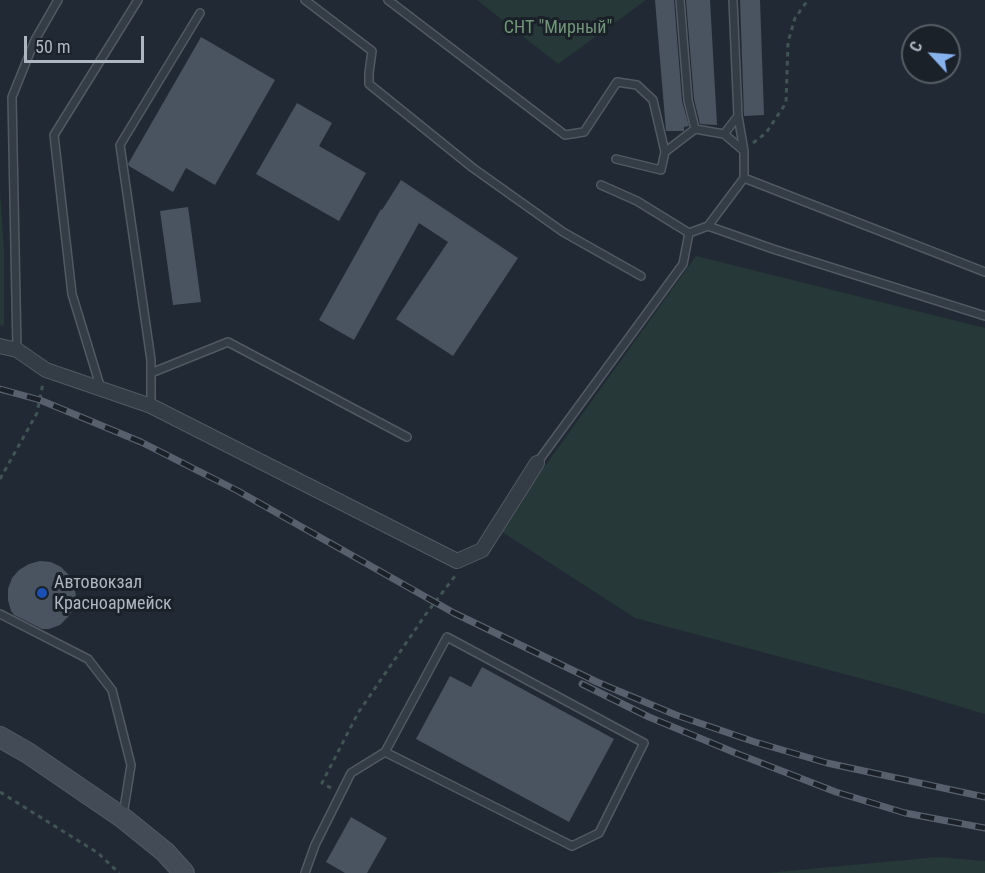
<!DOCTYPE html>
<meta charset="utf-8">
<style>
body{margin:0}
#map{position:relative;width:985px;height:873px;overflow:hidden;background:#212a34;font-family:"Roboto Condensed",sans-serif}
canvas{display:block}
.north{position:absolute;left:901px;top:24px;width:60px;height:60px;box-sizing:border-box;background:#1a2129;border:2px solid #555d66;border-radius:50%;rotate:296deg;font-size:16px;font-weight:700;line-height:24px;text-align:center;color:#aeb6c2}
.north::after{content:'';display:block;margin:auto;width:21px;height:27px;background:#88b2ed;clip-path:polygon(50% 0,100% 100%,50% 72%,0 100%)}
.scale{position:absolute;left:24px;top:36px;width:120px;height:27px;box-sizing:border-box;border:3px solid #aeb6c2;border-top:0;padding-left:8px;font-size:18px;line-height:21px;white-space:nowrap;color:#aeb6c2;-webkit-text-stroke:4px #1a2129;paint-order:stroke}
</style>
<div id="map">
<canvas width="985" height="873"></canvas>
<div class="north">С</div>
<div class="scale">50 m</div>
</div>
<script>
const context = document.querySelector('canvas').getContext('2d');
context.lineJoin = 'round';
function fillPath(path, color) { context.fillStyle = color; context.fill(path, 'evenodd'); }
const shape = rows => new Path2D(rows.map(r => 'M' + r).join(''));
function trace(path, color, width, dash) { context.strokeStyle = color; context.lineWidth = width; context.lineCap = dash ? 'butt' : 'round'; context.setLineDash(dash || []); context.stroke(path); }
function drawText(font, color, halo, rows, align = 'center') {
  context.font = font + ' "Roboto Condensed",sans-serif'; context.lineWidth = 6; context.setLineDash([]); context.textBaseline = 'middle'; context.strokeStyle = halo; context.fillStyle = color; for (const [text, x, y, turn = 0] of rows) {
    context.save(); context.translate(x, y); context.rotate((+turn || 0) * Math.PI / 180); context.textAlign = isNaN(turn) ? turn : align; if (halo) context.strokeText(text, 0, 0); context.fillText(text, 0, 0); context.restore();
  }
}
const green = shape([
 [477,0,646,0,558,64],
 [0,189,4,251,4,326,0,325],
 [696,256,985,328,985,714,904,690,635,618,499,530],
 [938,857,985,861,985,873,767,873]
]);
const building = shape([
 [655,0,674,0,682,101,689,126,684,127,684,131,666,131],
 [686,0,710,0,717,125,700,124,694,99],
 [740,0,760,0,764,115,744,116],
 [201,37,275,80,215,185,186,168,173,192,129,166,128,164],
 [297,103,332,123,319,146,366,173,339,221,256,174],
 [401,180,518,258,453,356,396,319,448,242,419,223,354,340,319,320,381,209,382,210],
 [188,207,201,302,173,305,160,211],
 [40,561,51,562,61,567,69,575,74,585,76,596,74,607,68,617,60,625,49,629,42,629,14,615,11,611,8,600,8,589,12,578,19,570,29,564],
 [482,667,614,739,569,822,416,739,450,676,471,687],
 [351,817,387,838,367,873,345,873,326,862]
]);
const path = shape([
 [753,143,766,133,786,103,788,42,795,18,808,0],
 [0,479,37,413,43,383],
 [331,788,322,783,358,713,426,614,455,576],
 [0,792,98,853,119,873]
]);
const service = shape([
 [305,0,372,51,369,73,369,84,473,168,563,232,641,276],
 [388,0,565,135,584,132,617,82,637,85,653,100,665,152,695,129,724,134,744,151,744,178,708,226,689,233,637,201,601,185],
 [680,0,688,100,695,129],
 [738,116,744,151],
 [724,134,738,116,733,0],
 [616,159,661,170,665,152],
 [744,178,985,272],
 [708,226,773,249,985,316],
 [17,350,12,97,35,40,58,0],
 [151,373,228,342,407,437],
 [101,389,72,294,54,135,138,0],
 [151,406,151,360,120,145,200,13],
 [537,463,683,264,689,233],
 [0,614,88,659,112,690,131,765,123,815],
 [305,873,315,845,351,773,385,752,447,637,644,743,599,833,572,846,385,752]
]);
const minor = shape([
 [0,346,17,350,46,370,151,406,457,561,482,550,537,463]
]);
const secondary = shape([
 [0,737,28,753,123,818,165,852,184,873]
]);
const rail = shape([
 [0,389,40,400,141,442,238,491,454,613,597,682,676,715,755,742,827,763,985,797],
 [582,684,649,717,738,754,836,792,905,813,985,828]
]);
const markers = [
 [42,593,6,"#1a4fb4"]
];
const parkNames = [
 ["СНТ \"Мирный\"",558,28]
];
const poiNames = [
 ["Автовокзал",54,583],
 ["Красноармейск",54,604]
];
fillPath(green, '#263837');
fillPath(building, '#4a5460');
trace(service, '#525963', 10);
trace(minor, '#525963', 16);
trace(secondary, '#525963', 22);
trace(path, '#425355', 3, [4.5, 4.5]);
trace(service, '#343c45', 7);
trace(minor, '#343c45', 14);
trace(secondary, '#434b57', 20);
trace(rail, '#57606c', 7);
trace(rail, '#1a2129', 4.5, [14]);
for (const [x, y, r, color] of markers) { const dot = new Path2D(); dot.arc(x, y, r, 0, 2 * Math.PI); context.fillStyle = color; context.fill(dot); trace(dot, '#1a2129', 2); }
drawText('18px', '#709577', '#1a2129', parkNames);
drawText('18px', '#aeb6c2', '#1a2129', poiNames, 'left');
</script>
